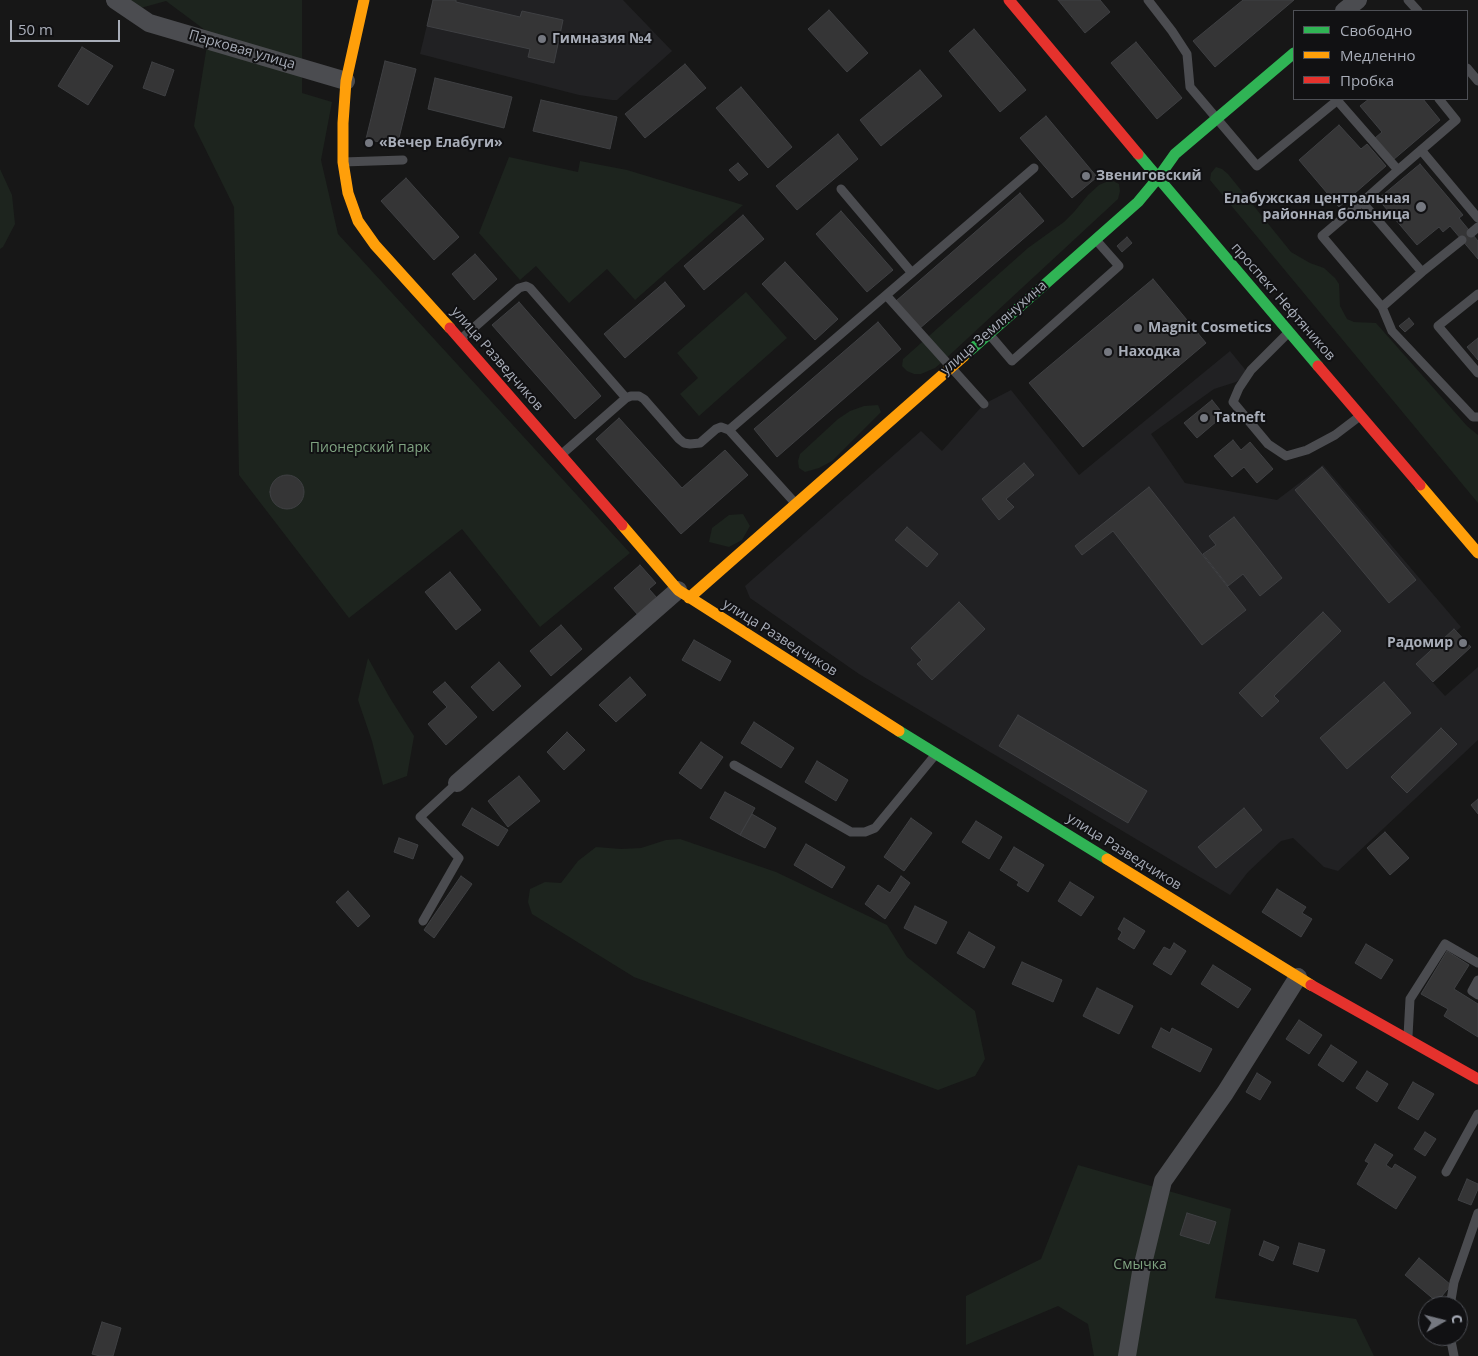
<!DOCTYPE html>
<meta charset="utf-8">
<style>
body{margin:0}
#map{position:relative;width:1478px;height:1356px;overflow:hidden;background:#171717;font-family:"Open Sans",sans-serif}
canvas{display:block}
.legend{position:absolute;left:1293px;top:10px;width:175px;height:90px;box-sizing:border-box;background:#111113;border:1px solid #4d4f55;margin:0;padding:6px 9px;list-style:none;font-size:15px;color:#a8adb8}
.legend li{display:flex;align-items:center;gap:10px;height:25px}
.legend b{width:25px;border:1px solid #4d4f55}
.north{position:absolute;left:1418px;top:1296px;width:50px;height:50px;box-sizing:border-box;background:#111113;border:1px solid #4d4f55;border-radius:50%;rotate:82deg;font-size:14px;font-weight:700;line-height:20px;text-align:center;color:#a8adb8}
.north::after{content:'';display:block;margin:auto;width:18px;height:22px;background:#757880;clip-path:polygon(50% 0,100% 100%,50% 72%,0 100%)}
.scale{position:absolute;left:10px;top:20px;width:110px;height:22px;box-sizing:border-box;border:2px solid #a8adb8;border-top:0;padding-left:6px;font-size:15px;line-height:18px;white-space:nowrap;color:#a8adb8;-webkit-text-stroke:4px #111113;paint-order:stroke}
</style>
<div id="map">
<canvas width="1478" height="1356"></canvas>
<ul class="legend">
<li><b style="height:6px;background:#30b455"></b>Свободно</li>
<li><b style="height:6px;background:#ff9f0a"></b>Медленно</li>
<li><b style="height:6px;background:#e5322d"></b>Пробка</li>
</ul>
<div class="north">С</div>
<div class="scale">50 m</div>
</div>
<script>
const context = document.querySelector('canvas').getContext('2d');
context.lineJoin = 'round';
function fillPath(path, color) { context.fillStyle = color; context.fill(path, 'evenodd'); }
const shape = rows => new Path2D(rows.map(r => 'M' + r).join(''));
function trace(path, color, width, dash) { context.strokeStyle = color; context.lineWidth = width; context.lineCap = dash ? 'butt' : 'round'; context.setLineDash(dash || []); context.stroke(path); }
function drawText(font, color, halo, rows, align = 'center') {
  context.font = font + ' "Open Sans",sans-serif'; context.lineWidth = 4; context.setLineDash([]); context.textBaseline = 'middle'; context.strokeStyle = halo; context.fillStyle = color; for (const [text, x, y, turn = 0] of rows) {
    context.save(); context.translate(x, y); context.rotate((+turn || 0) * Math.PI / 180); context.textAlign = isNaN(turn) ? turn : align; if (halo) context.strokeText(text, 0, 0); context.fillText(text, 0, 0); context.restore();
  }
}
const built = shape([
 [433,0,623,0,672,51,617,100,612,100,579,95,420,54],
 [1230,351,1248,373,1236,382,1214,389,1151,434,1185,483,1277,500,1323,465,1461,627,1418,666,1445,696,1478,667,1478,740,1338,871,1324,867,1293,838,1281,841,1248,872,1230,895,859,674,750,598,745,586,921,431,942,451,984,404,1011,390,1079,475]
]);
const green = shape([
 [125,0,302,0,302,93,332,102,321,160,338,234,630,553,540,627,462,529,349,618,239,475,234,207,194,126,209,33,166,1,137,9],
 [509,157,578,172,580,161,627,170,743,205,635,300,607,269,569,303,536,266,520,280,479,233],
 [1216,167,1222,169,1228,174,1291,252,1310,263,1324,268,1335,278,1339,284,1340,306,1347,319,1354,322,1376,323,1467,426,1478,435,1478,503,1210,180,1211,173],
 [0,169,12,195,15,224,3,247,0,249],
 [1113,181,1119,184,1120,191,1118,199,941,363,935,368,921,374,914,374,907,371,902,366,903,359,1028,248,1064,222,1074,212,1088,195,1099,185,1106,182],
 [746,292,787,338,699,416,680,394,698,378,677,353],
 [878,405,881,412,832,461,819,468,805,472,799,468,798,461,800,454,838,419,850,411,864,406],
 [743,514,750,526,742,540,729,547,709,542,712,528,729,515],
 [368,658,390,698,414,736,407,776,383,785,372,741,358,700],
 [680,839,776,872,887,925,907,957,975,1011,985,1059,975,1076,938,1090,634,977,532,914,528,902,530,889,545,882,561,883,578,861,596,847,621,849,641,848,666,840],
 [1078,1165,1231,1209,1215,1298,1356,1319,1374,1356,1094,1356,1088,1324,1058,1306,966,1345,966,1296,1041,1259]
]);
const building = shape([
 [433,0,456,0,456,2,520,17,522,11,563,20,554,63,528,57,530,49,427,26,433,0],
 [1058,0,1100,0,1110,12,1085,33,1058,0],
 [1243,0,1294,0,1215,67,1193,41,1243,0],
 [829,10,868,53,847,72,808,29,829,10],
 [974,29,1026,90,1000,112,949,51,974,29],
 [1136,42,1182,98,1157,119,1111,63,1136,42],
 [82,47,113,66,88,105,58,86,82,47],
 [385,61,416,69,397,146,366,139,385,61],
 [152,62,174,70,165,96,143,88,152,62],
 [685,64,706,88,645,138,625,114,685,64],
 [920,70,942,96,881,146,860,120,920,70],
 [435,78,512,97,504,128,428,109,435,78],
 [741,87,792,147,768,168,716,108,741,87],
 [1369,99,1423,99,1440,120,1393,160,1375,138,1382,132,1360,106,1369,99],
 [541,100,617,117,610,149,533,131,541,100],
 [1046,116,1097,177,1072,198,1020,138,1046,116],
 [1339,125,1361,149,1367,144,1386,166,1339,207,1299,160,1339,125],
 [838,134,858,159,797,210,776,186,838,134],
 [738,163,748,174,739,181,729,170,738,163],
 [1420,164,1463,215,1459,218,1478,241,1478,259,1450,226,1443,232,1439,227,1417,245,1378,199,1420,164],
 [406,178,459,237,434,260,381,201,406,178],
 [1020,193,1044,221,919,329,896,301,1020,193],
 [841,211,893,270,867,292,816,234,841,211],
 [743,215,764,239,704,290,684,266,743,215],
 [1127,237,1132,243,1122,252,1117,246,1127,237],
 [475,254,497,279,474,300,452,274,475,254],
 [785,262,838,319,815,340,762,284,785,262],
 [1153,279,1206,343,1083,447,1029,383,1153,279],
 [665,282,685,306,625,358,604,334,665,282],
 [519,302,601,396,575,419,492,325,519,302],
 [1409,318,1414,324,1405,332,1399,326,1409,318],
 [878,322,901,349,777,457,754,429,878,322],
 [1478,338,1478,360,1467,347,1478,338],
 [1212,400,1224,415,1197,438,1184,423,1212,400],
 [619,418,682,488,725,450,748,475,681,534,596,439,619,418],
 [1233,440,1241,450,1250,442,1273,469,1257,483,1244,467,1232,477,1214,456,1233,440],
 [1024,463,1034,475,1006,499,1014,507,999,520,982,499,1024,463],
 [1322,467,1416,580,1389,603,1295,490,1322,467],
 '270 492a17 17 0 1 1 34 0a17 17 0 1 1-34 0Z',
 [1149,487,1246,610,1202,645,1113,531,1082,555,1075,546,1149,487],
 [1234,517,1282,578,1260,596,1243,574,1228,586,1203,554,1216,545,1209,536,1234,517],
 [907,527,938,554,927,567,895,540,907,527],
 [640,565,656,583,649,589,657,598,638,615,614,588,640,565],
 [450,572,481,610,456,630,425,592,450,572],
 [959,602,985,629,932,680,917,664,922,660,911,648,959,602],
 [1323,612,1341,631,1274,696,1279,701,1262,717,1239,693,1323,612],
 [561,625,582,649,551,676,530,651,561,625],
 [1454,629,1471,647,1433,682,1416,664,1454,629],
 [694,640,731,661,720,681,682,660,694,640],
 [499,662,521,686,493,711,471,687,499,662],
 [630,677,646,695,616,722,599,705,630,677],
 [445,682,477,717,446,745,428,724,447,707,433,692,445,682],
 [1384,682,1411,713,1347,769,1320,738,1384,682],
 [1018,715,1147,791,1128,823,999,746,1018,715],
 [754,722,794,748,781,768,741,743,754,722],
 [1441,728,1457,744,1407,793,1391,777,1441,728],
 [567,732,585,750,564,770,547,752,567,732],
 [701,742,723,757,701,789,679,773,701,742],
 [817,761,848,780,836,801,805,782,817,761],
 [519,776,540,801,508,827,488,801,519,776],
 [725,792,755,808,740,835,710,818,725,792],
 [1478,799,1478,814,1471,805,1478,799],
 [472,808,508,830,498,846,462,825,472,808],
 [1244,808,1262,830,1216,868,1198,847,1244,808],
 [752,814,776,828,765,848,740,835,752,814],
 [911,818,932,833,904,871,884,857,911,818],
 [976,821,1002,837,989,859,962,842,976,821],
 [1385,832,1409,858,1390,875,1367,848,1385,832],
 [399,838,418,845,413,859,394,852,399,838],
 [806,844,845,867,832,888,794,865,806,844],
 [1014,847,1044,865,1028,892,1017,885,1019,882,1000,870,1014,847],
 [461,876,472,884,434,938,424,930,461,876],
 [901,876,910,883,885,919,865,904,878,885,890,893,901,876],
 [1070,882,1094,897,1081,916,1058,901,1070,882],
 [1277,889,1306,907,1302,913,1312,919,1301,937,1262,912,1277,889],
 [348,891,370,916,358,927,336,902,348,891],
 [915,906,947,922,936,944,904,928,915,906],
 [1124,918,1145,931,1134,949,1118,939,1122,932,1118,929,1124,918],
 [969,932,995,947,984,968,957,953,969,932],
 [1174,943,1186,951,1171,975,1153,964,1164,947,1170,950,1174,943],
 [1366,944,1393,960,1381,979,1355,963,1366,944],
 [1447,951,1469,965,1454,989,1478,1004,1478,1037,1444,1016,1448,1009,1421,994,1447,951],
 [1022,962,1062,980,1053,1002,1012,984,1022,962],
 [1213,965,1251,989,1238,1008,1201,984,1213,965],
 [1097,988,1133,1006,1119,1034,1083,1016,1097,988],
 [1299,1020,1322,1035,1309,1054,1286,1039,1299,1020],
 [1161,1028,1170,1033,1172,1028,1212,1049,1200,1072,1152,1047,1161,1028],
 [1331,1045,1357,1062,1343,1082,1318,1065,1331,1045],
 [1367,1071,1388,1084,1377,1102,1356,1088,1367,1071],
 [1257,1073,1271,1082,1260,1100,1246,1092,1257,1073],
 [1413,1082,1434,1094,1418,1120,1398,1108,1413,1082],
 [1425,1132,1436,1139,1425,1156,1414,1149,1425,1132],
 [1375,1144,1393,1155,1386,1165,1392,1169,1395,1164,1416,1177,1396,1209,1357,1184,1369,1163,1365,1161,1375,1144],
 [1467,1179,1478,1184,1478,1189,1471,1205,1458,1200,1467,1179],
 [1187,1213,1216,1222,1209,1244,1180,1235,1187,1213],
 [1264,1241,1279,1247,1273,1261,1259,1255,1264,1241],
 [1299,1243,1325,1250,1318,1272,1293,1264,1299,1243],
 [1419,1258,1451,1285,1437,1302,1405,1275,1419,1258],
 [102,1322,121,1328,113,1356,100,1356,92,1354,102,1322]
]);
const lane = shape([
 [1148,0,1172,31,1187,54,1190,87,1257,166,1339,99],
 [1408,0,1418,11],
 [1467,68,1478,81],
 [1336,99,1398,170,1362,202,1322,236,1382,307,1422,272,1362,202],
 [1421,150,1478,218],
 [343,162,403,160],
 [1398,170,1456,120,1439,99],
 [841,189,912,273],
 [1471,233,1478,227],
 [1422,272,1462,240],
 [1478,294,1438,326,1478,373],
 [886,295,984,404],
 [1382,307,1392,331,1473,417,1478,417],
 [1289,332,1251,370,1239,388,1233,402,1268,444,1286,456,1307,450,1335,435,1360,416],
 [989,334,1012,361,1119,266,1096,240],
 [461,339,519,288,526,286,530,288,626,398],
 [729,430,1034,168],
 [562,454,626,398,631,396,639,396,644,399,679,439,684,443,690,444,700,443,716,429,721,427,729,430,796,504],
 [734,765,851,832,865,832,875,828,936,754],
 [423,921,459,858,420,817,457,783],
 [1478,980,1472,991,1478,995],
 [1408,1036,1410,999,1445,944,1478,963],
 [1446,1172,1478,1114],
 [1450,1306,1454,1282,1478,1213],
 [1450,1336,1454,1356]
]);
const street = shape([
 [115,0,149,23,346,81],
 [1344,11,1358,0],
 [457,783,678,590],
 [1127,1356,1141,1272,1163,1181,1225,1093,1298,977]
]);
const fast = shape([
 [1138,154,1318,366],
 [964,356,1138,202,1158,178,1175,154,1294,53],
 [899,731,1107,859]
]);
const slow = shape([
 [364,0,346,81,343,123,343,162,348,193,358,221,375,245,450,328],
 [1420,485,1478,553],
 [622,525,678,590,899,731],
 [689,598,964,356],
 [1107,859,1311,985]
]);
const jam = shape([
 [1009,0,1138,154],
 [450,328,622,525],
 [1318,366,1420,485],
 [1311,985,1478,1079]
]);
const markers = [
 [542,39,5,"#757880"],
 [369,143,5,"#757880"],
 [1086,176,5,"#757880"],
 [1421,207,6,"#757880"],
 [1138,328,5,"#757880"],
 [1108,352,5,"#757880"],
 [1204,418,5,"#757880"],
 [1463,643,5,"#757880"]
];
const poiNames = [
 ["Гимназия №4",552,39],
 ["«Вечер Елабуги»",379,143],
 ["Звениговский",1096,176],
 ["Елабужская центральная",1410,199,"right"],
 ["районная больница",1410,215,"right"],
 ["Magnit Cosmetics",1148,328],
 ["Находка",1118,352],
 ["Tatneft",1214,418],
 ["Радомир",1453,643,"right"]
];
const streetNames = [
 ["Парковая улица",242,50,16],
 ["проспект Нефтяников",1283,302,49],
 ["улица Землянухина",994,328,-41],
 ["улица Разведчиков",497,359,49],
 ["улица Разведчиков",780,638,32],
 ["улица Разведчиков",1124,852,32]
];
const parkNames = [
 ["Пионерский парк",370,448],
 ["Смычка",1140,1265]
];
fillPath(built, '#212123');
fillPath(green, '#1d241e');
fillPath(building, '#353536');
trace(building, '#3f4043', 1);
trace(lane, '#4b4c50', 9);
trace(street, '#4b4c50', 18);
trace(fast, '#30b455', 11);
trace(slow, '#ff9f0a', 11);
trace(jam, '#e5322d', 11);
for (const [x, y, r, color] of markers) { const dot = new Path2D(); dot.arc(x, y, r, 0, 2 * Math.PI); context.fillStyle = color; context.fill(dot); trace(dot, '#111113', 2); }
drawText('bold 14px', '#a8adb8', '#111113', poiNames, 'left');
drawText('14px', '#a8adb8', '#111113', streetNames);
drawText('14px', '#7fa381', '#111113', parkNames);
</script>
